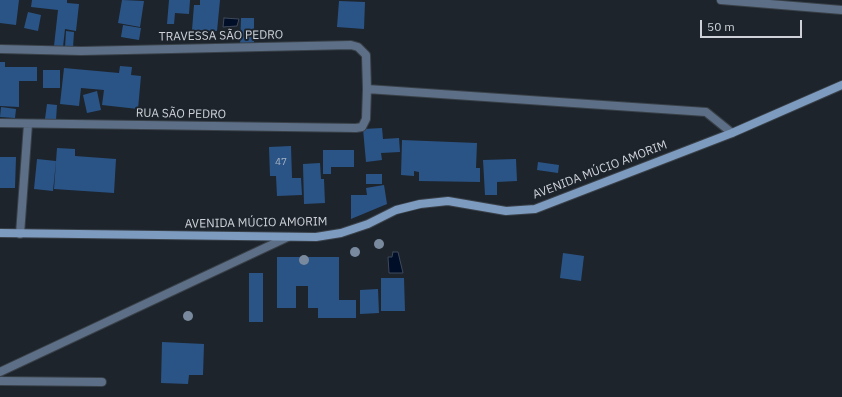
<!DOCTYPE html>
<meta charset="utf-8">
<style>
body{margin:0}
#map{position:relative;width:842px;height:397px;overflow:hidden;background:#1d242c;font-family:"IBM Plex Sans",sans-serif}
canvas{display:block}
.scale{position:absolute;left:700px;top:20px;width:102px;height:18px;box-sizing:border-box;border:2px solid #ced2d8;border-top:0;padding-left:5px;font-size:12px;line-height:14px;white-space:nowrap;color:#ced2d8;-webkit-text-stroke:3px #1d242c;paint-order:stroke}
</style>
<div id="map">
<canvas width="842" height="397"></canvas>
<div class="scale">50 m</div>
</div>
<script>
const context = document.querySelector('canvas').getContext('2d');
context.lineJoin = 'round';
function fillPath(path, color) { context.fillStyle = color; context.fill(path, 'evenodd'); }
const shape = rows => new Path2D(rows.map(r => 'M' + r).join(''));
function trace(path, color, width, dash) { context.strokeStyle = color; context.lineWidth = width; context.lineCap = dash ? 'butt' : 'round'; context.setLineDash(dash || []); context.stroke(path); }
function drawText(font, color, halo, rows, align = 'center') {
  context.font = font + ' "IBM Plex Sans",sans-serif'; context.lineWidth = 4; context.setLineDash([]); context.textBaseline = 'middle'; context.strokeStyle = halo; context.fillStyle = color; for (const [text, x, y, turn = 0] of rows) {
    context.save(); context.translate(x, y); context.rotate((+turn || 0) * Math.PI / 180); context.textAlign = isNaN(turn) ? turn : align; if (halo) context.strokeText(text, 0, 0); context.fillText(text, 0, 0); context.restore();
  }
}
const water = shape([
 [224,18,239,19,237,26,223,27,224,18],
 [393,252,398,252,403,273,389,273,388,257,392,257,393,252]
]);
const building = shape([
 [0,0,19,0,16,25,0,23],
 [32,0,67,0,67,3,79,4,76,31,65,29,63,47,54,46,58,10,31,7],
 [122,0,144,1,140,27,118,23],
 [169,0,190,0,189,14,175,13,174,24,167,24],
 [200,0,220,0,217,31,192,30,194,5,200,5],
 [339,1,365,2,364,29,337,27],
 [28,12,41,15,38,31,24,28],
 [241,18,254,18,254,47,240,47],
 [123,25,141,28,139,40,121,37],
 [66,31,74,32,73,48,65,47],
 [0,62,5,62,5,67,37,67,37,81,19,81,19,107,0,106],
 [120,66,132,67,131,75,141,76,138,109,102,105,104,90,81,88,79,106,60,104,64,68,119,73],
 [43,70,60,70,60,88,43,88],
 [97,91,101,110,87,113,83,95],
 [47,104,57,105,56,120,45,119],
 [1,107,16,109,15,118,0,117],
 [382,128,383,139,399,138,400,152,381,153,382,160,366,162,363,129],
 [402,140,477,143,476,168,480,168,480,182,419,181,419,172,414,171,414,176,401,175],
 [291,146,292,178,301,178,302,195,277,196,276,176,270,176,269,147],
 [57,148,75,149,75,156,116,159,114,193,54,189],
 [323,150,354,150,354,167,331,167,331,174,323,174],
 [0,157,16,157,15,188,0,188],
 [37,159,56,161,53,191,34,189],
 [516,159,517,181,497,182,497,195,485,195,483,160],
 [538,162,559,165,558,173,537,170],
 [320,163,321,179,324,179,325,203,304,204,303,164],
 [366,174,382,174,382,184,366,184],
 [384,185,387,204,351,219,351,195,367,195,366,188],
 [563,253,584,256,581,281,560,278],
 [277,257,339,257,339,300,356,300,356,318,318,318,318,308,308,308,308,286,296,286,296,308,277,308],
 [249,273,263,273,263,322,249,322],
 [381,278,404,278,405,311,381,311],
 [378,289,379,313,360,314,360,290],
 [162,342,204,344,203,375,189,375,188,384,161,383]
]);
const street = shape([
 [721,0,842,10],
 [0,49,81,51,351,45,358,47,366,55,367,89,366,119,362,127,356,128,0,123],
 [367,89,706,112,732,133],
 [20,234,28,124],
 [0,372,288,237],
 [0,381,102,382]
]);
const secondary = shape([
 [0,233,316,237,341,233,368,224,396,210,420,204,448,201,506,211,535,209,732,133,842,85]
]);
const trees = [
 [379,244],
 [355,252],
 [304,260],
 [188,316]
];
const numberNames = [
 ["47",281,162]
];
const streetNames = [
 ["TRAVESSA SÃO PEDRO",221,36,-1],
 ["RUA SÃO PEDRO",181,114,1],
 ["AVENIDA MÚCIO AMORIM",600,170,-21],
 ["AVENIDA MÚCIO AMORIM",256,223,-1]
];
fillPath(water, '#000e27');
trace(water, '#3e495c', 1);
fillPath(building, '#2b5486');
trace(street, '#394048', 10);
trace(secondary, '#394048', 10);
trace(street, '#5d6f86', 8);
trace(secondary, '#7d9abf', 8);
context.fillStyle = '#79899e';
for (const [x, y] of trees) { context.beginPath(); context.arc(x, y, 5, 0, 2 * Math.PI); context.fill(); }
drawText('10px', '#a5b2c4', null, numberNames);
drawText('12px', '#ced2d8', '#1d242c', streetNames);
</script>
